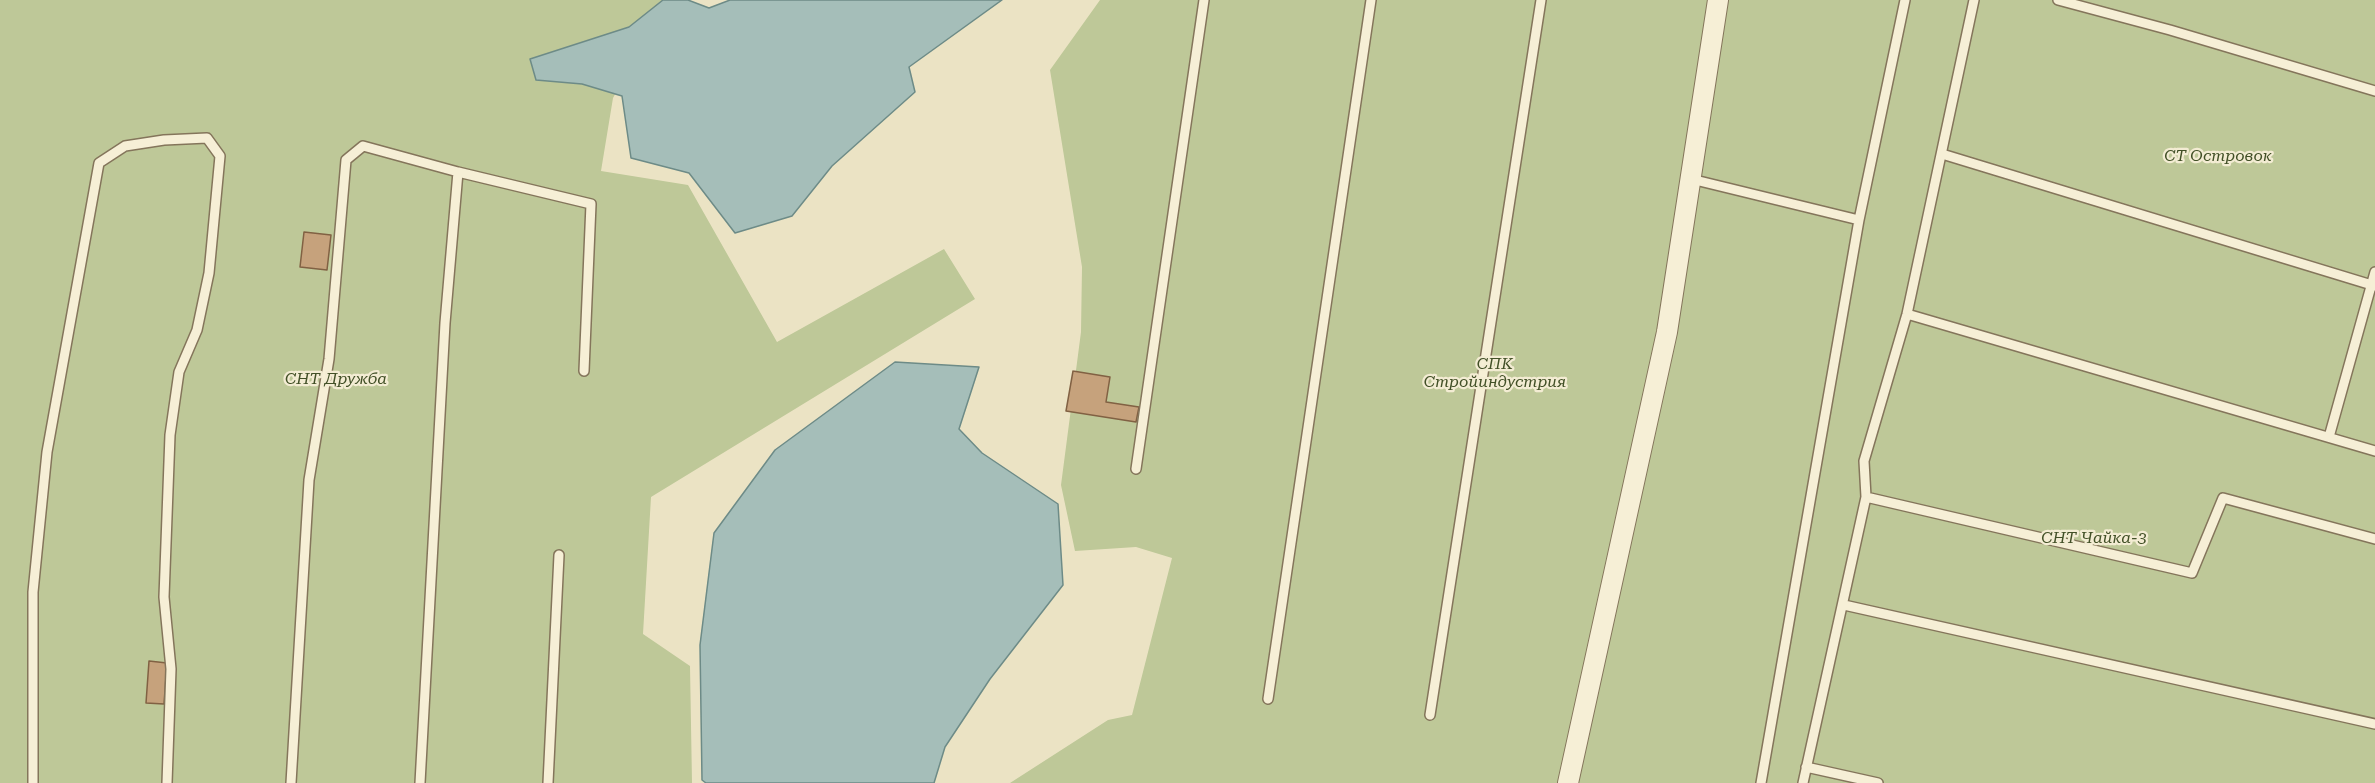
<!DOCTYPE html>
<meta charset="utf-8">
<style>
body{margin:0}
canvas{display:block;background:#ebe3c4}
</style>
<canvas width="2375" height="783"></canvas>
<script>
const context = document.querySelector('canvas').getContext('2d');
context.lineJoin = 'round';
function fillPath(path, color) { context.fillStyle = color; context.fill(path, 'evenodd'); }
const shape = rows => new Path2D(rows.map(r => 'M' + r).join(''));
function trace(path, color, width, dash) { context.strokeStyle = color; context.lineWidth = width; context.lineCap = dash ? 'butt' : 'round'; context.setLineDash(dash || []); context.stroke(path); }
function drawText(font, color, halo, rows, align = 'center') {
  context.font = font + ' "Roboto Serif",serif'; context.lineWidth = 4.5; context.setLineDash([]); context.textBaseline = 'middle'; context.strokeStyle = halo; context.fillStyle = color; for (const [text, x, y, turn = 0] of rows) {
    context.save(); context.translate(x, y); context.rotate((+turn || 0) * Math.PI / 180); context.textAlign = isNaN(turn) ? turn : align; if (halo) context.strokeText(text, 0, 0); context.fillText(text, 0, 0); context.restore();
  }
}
const green = shape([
 [0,0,666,0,613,98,601,171,688,185,777,342,944,249,975,299,651,497,643,634,690,666,692,783,0,783],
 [1100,0,2375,0,2375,783,1010,783,1108,720,1132,715,1172,558,1136,547,1075,551,1061,485,1081,332,1082,267,1050,70]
]);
const water = shape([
 [663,0,688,0,709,8,730,0,1002,0,909,67,915,92,832,166,792,216,735,233,689,173,631,158,622,96,582,84,536,80,530,59,629,27,663,0],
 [895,362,979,367,959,429,982,453,1058,504,1063,585,990,679,945,747,934,783,706,783,702,780,700,645,714,533,775,450,895,362]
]);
const building = shape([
 [304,232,331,235,327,270,300,267,304,232],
 [1073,371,1110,377,1106,402,1139,407,1136,422,1066,411,1073,371],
 [149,661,167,663,164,704,146,703,149,661]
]);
const service = shape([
 [2058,0,2170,30,2375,91],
 [1942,154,2375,286],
 [1691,179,1859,220,1905,0],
 [1907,314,2375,451],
 [2329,437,2375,272],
 [1136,469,1204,0],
 [1866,497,2192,573,2223,498,2375,539],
 [1844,605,2375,724],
 [1268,699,1371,0],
 [1430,715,1541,0],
 [1806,767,1878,783],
 [33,783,33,592,47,452,99,163,125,146,164,140,207,138,220,156,209,273,197,330,179,372,170,435,164,597,171,669,167,783],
 [291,783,309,480,329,359,346,160,363,146,458,172],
 [420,783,445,323,458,172,591,204,584,371],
 [548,783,559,555],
 [1761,783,1859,220],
 [1803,783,1866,497,1864,461,1907,314,1974,0]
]);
const minor = shape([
 [1568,783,1667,332,1718,0]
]);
const parkNames = [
 ["СТ Островок",2218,156],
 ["СПК",1495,364],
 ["Стройиндустрия",1495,382],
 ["СНТ Дружба",336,379],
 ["СНТ Чайка-3",2094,538]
];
fillPath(green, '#bec898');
fillPath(water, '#a5beb9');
trace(water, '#6d8b87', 1.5);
fillPath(building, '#c6a27c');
trace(building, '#816143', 1.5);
trace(service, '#84755b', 12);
trace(minor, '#84755b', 22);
trace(service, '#f6efd6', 9);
trace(minor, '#f6efd6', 20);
drawText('italic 16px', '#425027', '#f3ecd3', parkNames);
</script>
